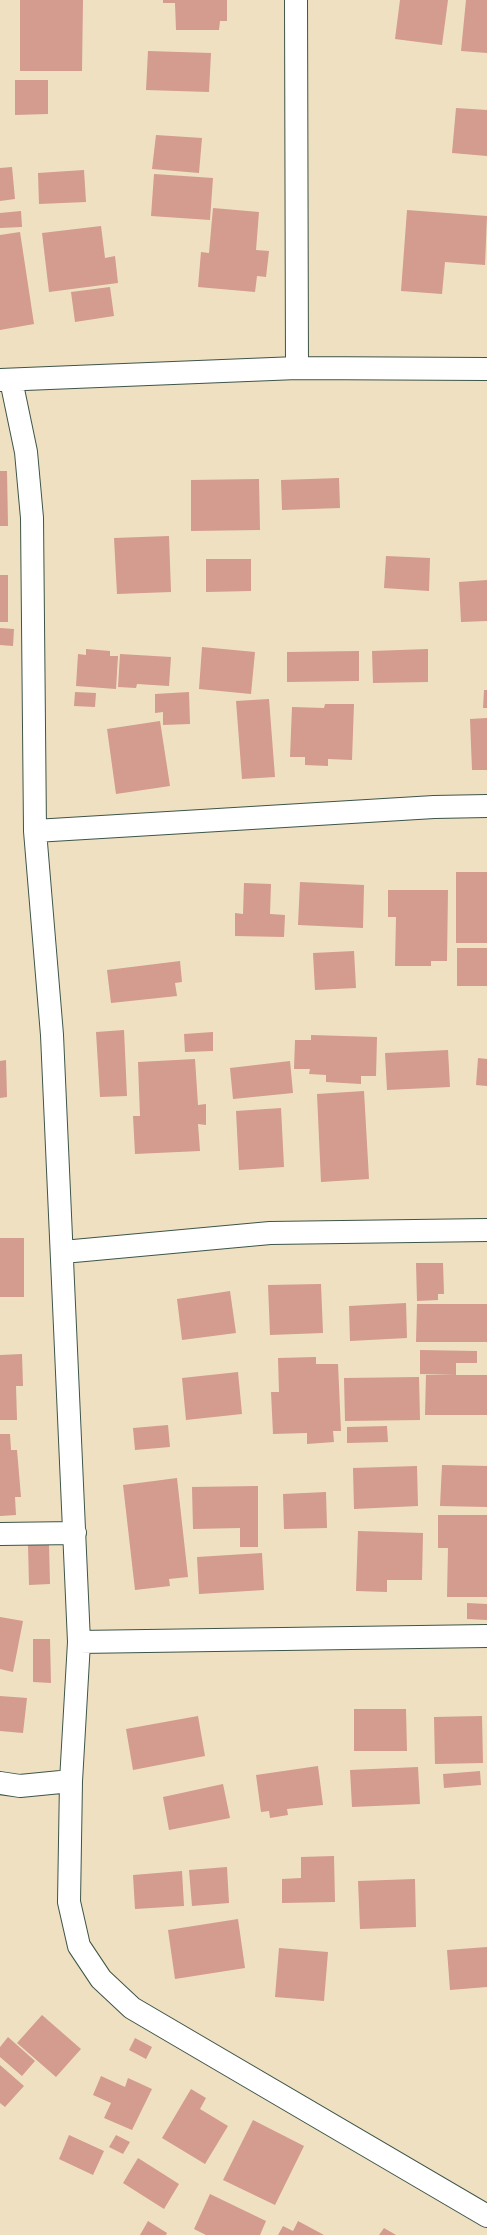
<!DOCTYPE html>
<style>
body{margin:0}
canvas{display:block;background:#eee0c0}
</style>
<canvas width="487" height="2235"></canvas>
<script>
const context = document.querySelector('canvas').getContext('2d');
context.lineJoin = 'round';
function fillPath(path, color) { context.fillStyle = color; context.fill(path, 'evenodd'); }
const shape = rows => new Path2D(rows.map(r => 'M' + r).join(''));
function trace(path, color, width, dash) { context.strokeStyle = color; context.lineWidth = width; context.lineCap = dash ? 'butt' : 'round'; context.setLineDash(dash || []); context.stroke(path); }
const building = shape([
 [20,0,83,0,82,71,20,71],
 [163,0,227,0,227,21,220,21,219,30,176,30,175,3,163,3],
 [400,0,448,0,442,45,395,39],
 [466,0,487,0,487,53,461,51],
 [148,51,211,53,209,92,146,90],
 [15,80,48,80,48,114,15,115],
 [456,108,487,110,487,156,452,153],
 [156,135,202,138,199,173,152,169],
 [12,167,15,199,0,201,0,168],
 [84,170,86,202,39,204,38,173],
 [154,174,213,178,210,220,151,216],
 [213,208,259,212,256,250,269,251,266,277,257,276,255,292,198,287,201,252,209,253],
 [407,210,487,216,485,265,445,262,442,294,401,291],
 [21,211,22,227,0,228,0,213],
 [101,226,105,258,115,256,118,283,49,292,42,233],
 [20,232,34,324,0,330,0,235],
 [110,287,114,316,75,322,71,292],
 [0,471,7,471,8,526,0,526],
 [339,478,340,508,282,510,281,480],
 [259,479,260,530,191,531,191,480],
 [169,536,171,592,117,594,114,538],
 [386,556,430,558,429,591,384,588],
 [206,559,251,559,251,591,206,592],
 [0,575,8,575,8,622,0,622],
 [487,580,487,621,461,622,459,582],
 [0,628,14,629,13,646,0,645],
 [202,647,255,652,251,694,199,689],
 [86,649,110,651,110,656,118,656,116,689,76,686,78,654,86,655],
 [428,649,428,682,373,683,372,651],
 [359,651,359,681,287,682,287,652],
 [120,654,171,657,169,686,137,684,136,688,118,687],
 [484,690,487,690,487,708,483,708],
 [75,692,96,693,95,707,74,706],
 [189,692,190,724,163,725,163,712,155,713,155,694],
 [269,699,275,777,242,779,236,701],
 [325,704,354,704,352,760,328,759,328,766,305,765,305,757,290,757,292,707,324,708],
 [487,718,487,770,472,770,470,719],
 [160,721,170,786,116,794,107,729],
 [456,872,487,872,487,943,456,943],
 [300,882,364,885,363,928,298,925],
 [244,883,271,884,270,914,285,915,284,937,235,936,235,913,243,914],
 [388,890,448,890,447,961,431,961,431,966,395,966,396,917,388,917],
 [457,948,487,948,487,986,457,986],
 [354,951,356,988,315,990,313,953],
 [180,961,182,982,175,983,177,996,111,1003,107,970],
 [124,1030,127,1096,100,1097,96,1032],
 [213,1032,213,1051,185,1052,184,1034],
 [311,1035,377,1037,376,1076,361,1076,361,1084,326,1082,326,1075,309,1074,310,1069,294,1069,295,1040,311,1040],
 [448,1050,450,1087,387,1090,385,1053],
 [478,1058,487,1059,487,1086,476,1085],
 [195,1059,198,1105,206,1104,206,1125,198,1124,200,1151,135,1154,133,1116,140,1116,138,1062],
 [6,1060,7,1097,0,1098,0,1061],
 [290,1061,293,1093,233,1099,230,1068],
 [364,1091,369,1179,321,1182,317,1094],
 [281,1108,284,1167,239,1170,236,1111],
 [0,1238,24,1238,24,1297,0,1297],
 [416,1263,443,1263,444,1294,438,1294,438,1300,417,1301],
 [321,1284,323,1333,270,1335,268,1285],
 [230,1291,236,1333,182,1340,177,1299],
 [406,1303,407,1338,350,1341,349,1306],
 [417,1304,487,1304,487,1342,416,1342],
 [420,1350,477,1351,477,1363,456,1363,456,1375,420,1374],
 [22,1354,23,1386,16,1386,17,1420,0,1420,0,1355],
 [316,1357,316,1364,338,1364,341,1431,333,1431,334,1442,307,1444,307,1433,273,1434,271,1392,279,1392,278,1358],
 [238,1372,242,1414,186,1420,182,1378],
 [426,1375,487,1375,487,1415,425,1415],
 [419,1377,420,1420,345,1421,344,1378],
 [168,1425,170,1447,135,1450,133,1428],
 [387,1426,388,1442,347,1443,347,1427],
 [0,1434,10,1434,11,1450,17,1450,21,1497,15,1497,16,1515,0,1516],
 [442,1465,487,1466,487,1507,440,1506],
 [417,1466,418,1506,354,1509,353,1468],
 [177,1478,188,1577,169,1579,170,1586,135,1590,123,1485],
 [258,1486,258,1547,240,1547,240,1528,193,1529,192,1487],
 [326,1492,327,1528,284,1529,283,1494],
 [438,1515,487,1515,487,1597,447,1597,448,1548,438,1548],
 [358,1531,423,1533,422,1580,387,1580,387,1592,356,1591],
 [49,1544,50,1584,29,1585,28,1545],
 [262,1553,264,1590,199,1594,197,1557],
 [467,1603,487,1604,487,1620,467,1619],
 [0,1617,23,1621,13,1672,0,1669],
 [33,1639,50,1639,51,1683,33,1682],
 [0,1696,27,1698,23,1733,0,1731],
 [354,1709,406,1709,407,1751,354,1751],
 [198,1716,205,1756,133,1770,126,1729],
 [482,1716,483,1763,435,1764,434,1717],
 [318,1766,323,1805,287,1809,288,1815,270,1818,269,1811,261,1812,256,1775],
 [418,1767,420,1804,352,1807,350,1770],
 [480,1771,481,1785,444,1788,443,1774],
 [223,1784,230,1818,169,1830,163,1797],
 [334,1856,335,1902,282,1903,282,1879,301,1878,301,1857],
 [227,1867,229,1903,192,1906,189,1870],
 [182,1871,184,1906,135,1909,133,1875],
 [415,1879,416,1927,360,1929,358,1881],
 [238,1919,245,1968,175,1979,168,1930],
 [487,1947,487,1987,450,1990,447,1950],
 [279,1948,328,1952,324,2001,275,1997],
 [42,2015,81,2049,56,2077,17,2043],
 [8,2037,35,2061,22,2076,0,2057,0,2047],
 [135,2038,152,2047,146,2059,129,2050],
 [0,2065,24,2086,5,2107,0,2103],
 [101,2076,125,2087,128,2078,152,2089,132,2130,104,2118,111,2103,93,2095],
 [191,2089,206,2098,200,2109,228,2126,205,2164,162,2138],
 [253,2120,304,2146,275,2205,223,2180],
 [69,2135,104,2151,93,2175,59,2159],
 [116,2135,130,2142,123,2154,109,2147],
 [138,2158,179,2184,164,2209,123,2183],
 [210,2194,266,2221,260,2235,206,2235,194,2229],
 [148,2221,167,2233,166,2235,140,2235],
 [298,2221,324,2235,278,2235,283,2226,293,2231],
 [384,2228,396,2235,379,2235]
]);
const minor = shape([
 [296,0,297,368],
 [0,380,297,368,487,369],
 [11,380,26,452,32,518,35,831,52,1035,79,1642,71,1781,69,1902,79,1946,101,1979,132,2008,487,2216],
 [35,831,434,807,487,806],
 [63,1252,270,1233,487,1230],
 [0,1534,75,1533],
 [79,1642,487,1636],
 [0,1783,20,1786,71,1781]
]);
fillPath(building, '#d49b8f');
trace(minor, '#3e5549', 24);
trace(minor, '#fff', 22);
</script>
